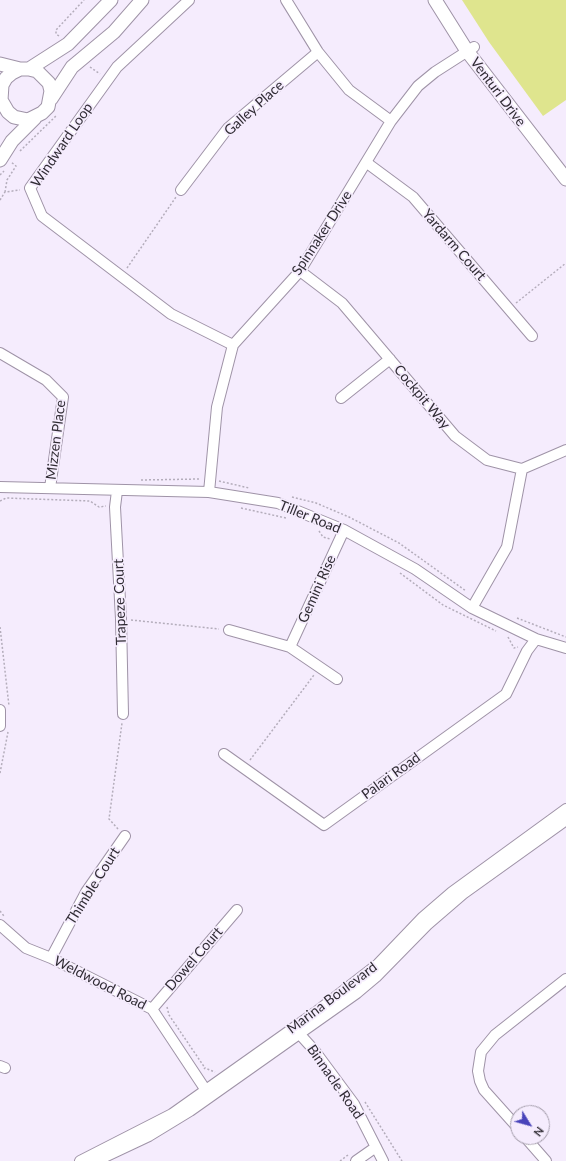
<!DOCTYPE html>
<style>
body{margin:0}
#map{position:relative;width:566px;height:1161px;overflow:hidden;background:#f5ecfd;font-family:Lato,sans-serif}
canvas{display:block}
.north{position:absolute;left:510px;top:1105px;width:40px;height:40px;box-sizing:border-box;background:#f5ecfd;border:1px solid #a69fad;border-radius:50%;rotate:127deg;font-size:11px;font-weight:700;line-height:16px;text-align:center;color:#302c34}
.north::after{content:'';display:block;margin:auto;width:14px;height:18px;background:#4944ba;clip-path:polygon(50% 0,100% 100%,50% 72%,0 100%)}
</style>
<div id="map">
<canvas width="566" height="1161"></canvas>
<div class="north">N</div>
</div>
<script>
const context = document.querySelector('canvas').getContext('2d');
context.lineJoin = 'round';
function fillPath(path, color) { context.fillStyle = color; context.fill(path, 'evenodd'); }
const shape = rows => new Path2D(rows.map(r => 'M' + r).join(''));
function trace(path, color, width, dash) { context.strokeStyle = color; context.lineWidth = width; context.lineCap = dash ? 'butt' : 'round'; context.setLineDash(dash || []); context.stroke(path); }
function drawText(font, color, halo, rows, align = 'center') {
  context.font = font + ' Lato,sans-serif'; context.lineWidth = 3.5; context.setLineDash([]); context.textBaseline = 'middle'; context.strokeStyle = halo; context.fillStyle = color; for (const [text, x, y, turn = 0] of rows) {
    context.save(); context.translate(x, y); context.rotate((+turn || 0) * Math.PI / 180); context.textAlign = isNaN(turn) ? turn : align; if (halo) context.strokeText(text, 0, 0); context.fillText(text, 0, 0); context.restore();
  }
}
const green = shape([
 [462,0,566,0,566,100,543,116,489,42]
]);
const path = shape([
 [59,36,56,34,56,30,84,0],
 [90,67,100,74],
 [20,151,57,115],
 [0,175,4,171],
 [5,192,7,180,16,166,11,162],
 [0,200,5,192,20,190],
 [127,268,176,197],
 [516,303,566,263],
 [141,480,200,479],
 [219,481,249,488],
 [292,497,316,503,349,517,399,543,466,591],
 [0,501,6,498,90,501,99,507,106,506],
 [241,508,286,518],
 [319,531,323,537,330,539],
 [400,573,443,605,496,631],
 [517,618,566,637],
 [131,620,219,629],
 [0,627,9,706],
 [508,637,514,648,518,647],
 [250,760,314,675],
 [0,773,8,732],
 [118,829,109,819,122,723],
 [0,911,4,916],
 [167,1007,169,1015,205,1068],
 [204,1069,205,1068,215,1072],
 [365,1102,402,1161],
 [340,1161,348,1155]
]);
const minor = shape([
 [189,0,117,67,30,188,42,216,171,314,233,345],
 [286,0,318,52,349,90,391,121],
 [367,163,413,197,532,336],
 [181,190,228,128,318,52],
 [300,271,342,303,455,436,487,460,522,469,566,450],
 [0,353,46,380,63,397,50,488],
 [341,398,390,359],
 [0,487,209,492,278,503,344,530,415,569,472,608,536,639,566,648],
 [117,491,115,507,121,619,123,714],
 [209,492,217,407,233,345,300,271,391,121,418,86,435,72,474,47],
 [472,608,507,547,522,469],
 [229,630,290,647,337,679],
 [290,647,344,530],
 [0,710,0,726],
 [224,754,324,825,506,694,527,651,536,639],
 [0,925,26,948,51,958,152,1009,209,1095],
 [51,958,86,892,125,836],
 [152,1009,237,910],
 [295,1029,314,1050,354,1104,383,1161],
 [0,1066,5,1068],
 [518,1128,484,1090,480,1081,478,1071,481,1052,495,1035,566,979],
 [525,1137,546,1161],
 [80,1161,172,1114,316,1012,378,964,423,917,452,892,566,809],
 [96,1161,149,1136,190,1111,357,993,376,977,427,925,463,894,566,820],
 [356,1161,376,1147]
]);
const major = shape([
 [435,0,467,51,566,179],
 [0,64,20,69,29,69,37,71,49,83,51,91,48,107,42,113,28,120,14,117,8,112,1,100,2,85,6,78,12,73,20,69],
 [29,69,68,44,111,0],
 [51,99,72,67,114,32,142,0],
 [0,160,12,141,35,118]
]);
const streetNames = [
 ["Venturi Drive",498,92,53],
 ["Galley Place",254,108,-42],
 ["Windward Loop",62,145,-56],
 ["Spinnaker Drive",322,233,-57],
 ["Yardarm Court",454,245,49],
 ["Cockpit Way",422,397,50],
 ["Mizzen Place",56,440,-83],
 ["Tiller Road",310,517,22],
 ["Gemini Rise",317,589,-66],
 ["Trapeze Court",120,602,-92],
 ["Palari Road",391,776,-36],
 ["Thimble Court",93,886,-58],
 ["Dowel Court",194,959,-49],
 ["Weldwood Road",100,983,27],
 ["Marina Boulevard",332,998,-37],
 ["Binnacle Road",335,1082,55]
];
fillPath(green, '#dfe58e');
trace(minor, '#9f93a7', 12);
trace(major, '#9f93a7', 15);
trace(path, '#b4adbb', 1.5, [2, 2]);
trace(minor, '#fff', 10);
trace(major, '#fff', 13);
drawText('14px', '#302c34', '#f5ecfd', streetNames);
</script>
